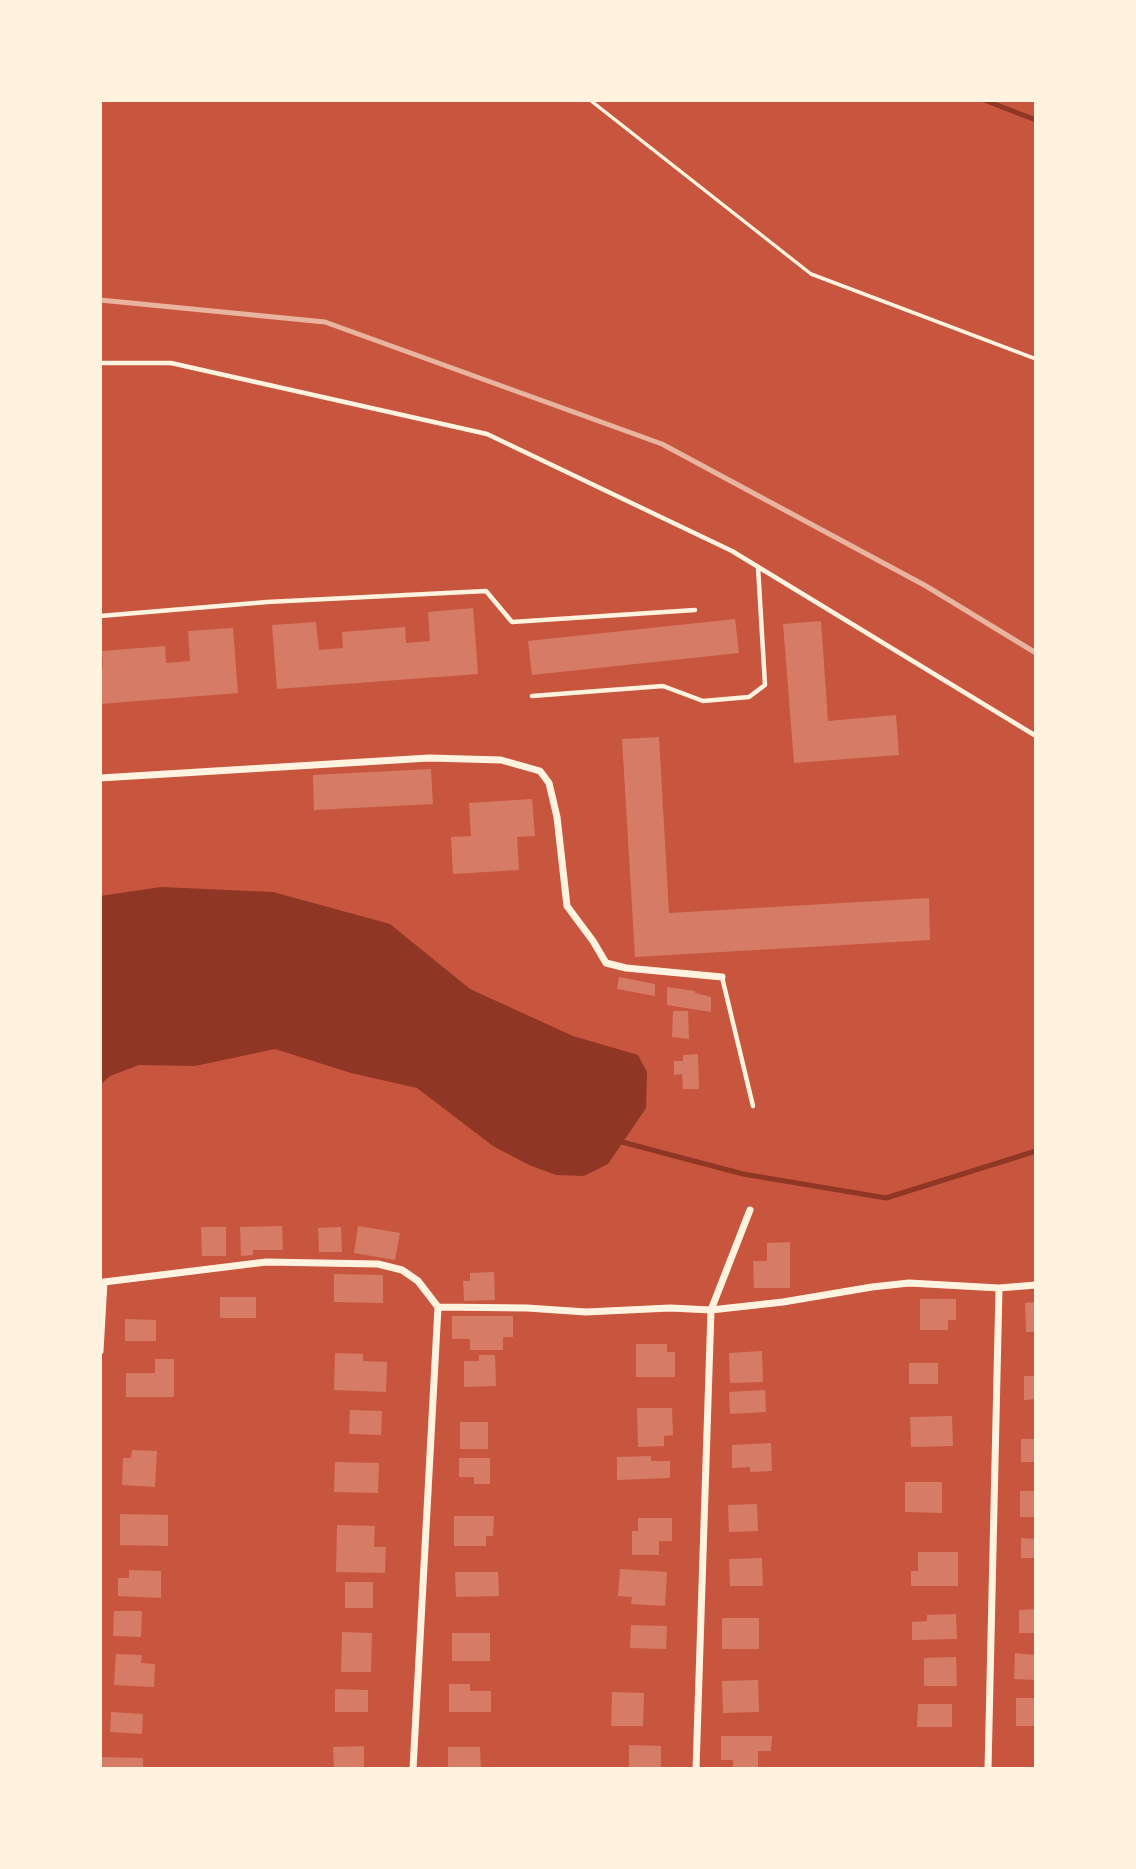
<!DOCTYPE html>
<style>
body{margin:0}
#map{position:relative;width:1136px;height:1869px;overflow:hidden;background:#c8553d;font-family:"DejaVu Sans",sans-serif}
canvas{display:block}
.frame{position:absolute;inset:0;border:102px solid #fff3e0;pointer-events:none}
</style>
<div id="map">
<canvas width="1136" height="1869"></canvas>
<div class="frame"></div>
</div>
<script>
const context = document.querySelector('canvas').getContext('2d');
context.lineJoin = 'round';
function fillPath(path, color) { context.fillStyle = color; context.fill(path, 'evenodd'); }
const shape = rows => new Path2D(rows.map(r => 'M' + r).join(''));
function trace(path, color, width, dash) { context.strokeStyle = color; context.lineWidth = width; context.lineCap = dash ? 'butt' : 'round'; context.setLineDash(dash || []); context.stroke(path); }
const water = shape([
 [161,887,273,892,390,924,470,989,573,1036,638,1055,647,1072,646,1108,608,1164,584,1176,556,1175,529,1165,493,1146,417,1088,351,1073,275,1049,195,1066,139,1065,110,1076,100,1085,100,896]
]);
const stream = shape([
 [984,100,1036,120],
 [622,1142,743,1174,886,1198,1036,1151]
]);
const building = shape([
 [473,608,478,674,277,689,272,625,316,622,319,650,343,648,342,632,405,627,406,643,430,641,428,612],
 [735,619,739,653,532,675,528,641],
 [821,621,828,721,896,715,899,755,794,763,783,624],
 [233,628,238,693,100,704,100,668,103,667,102,651,165,646,166,663,190,661,188,631],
 [659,737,669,913,929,898,930,940,635,957,622,739],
 [431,769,433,804,314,810,313,775],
 [532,799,535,836,517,837,519,870,453,874,451,837,471,836,469,803],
 [619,977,655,984,655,996,617,989],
 [667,987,695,991,695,993,711,997,711,1012,667,1005],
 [673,1011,688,1011,689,1039,672,1037],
 [698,1054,699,1089,683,1089,682,1074,674,1075,674,1061,683,1061,683,1055],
 [282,1226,283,1250,253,1250,253,1255,241,1256,240,1227],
 [358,1226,400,1233,395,1260,354,1253],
 [201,1227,226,1227,226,1256,202,1256],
 [341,1227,342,1252,319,1252,318,1228],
 [790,1242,790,1288,754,1288,753,1261,767,1261,767,1243],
 [494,1272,495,1300,464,1301,463,1281,470,1281,470,1273],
 [334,1274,383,1275,383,1303,334,1302],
 [220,1297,256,1297,256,1318,220,1318],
 [920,1299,956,1299,956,1320,948,1320,948,1330,920,1330],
 [1036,1302,1036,1332,1026,1332,1025,1303],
 [452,1316,513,1316,513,1337,503,1337,503,1350,470,1350,470,1339,452,1339],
 [125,1319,156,1320,156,1341,125,1341],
 [636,1344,667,1344,667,1352,675,1352,675,1377,636,1377],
 [762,1351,763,1382,730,1383,729,1353],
 [335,1353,363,1354,363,1361,387,1362,386,1392,334,1390],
 [479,1355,495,1355,496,1386,464,1387,464,1361,479,1361],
 [155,1359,174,1359,174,1397,126,1397,126,1373,155,1373],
 [909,1363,938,1363,938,1384,909,1384],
 [1024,1376,1036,1376,1036,1399,1024,1400],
 [765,1390,766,1412,730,1414,729,1392],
 [637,1408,672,1408,673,1435,664,1436,664,1446,638,1447],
 [350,1410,382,1411,381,1435,349,1434],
 [952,1416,953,1446,911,1447,910,1417],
 [460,1422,488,1422,488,1449,460,1449],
 [1021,1439,1036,1439,1036,1462,1021,1462],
 [771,1443,772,1471,750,1472,750,1467,732,1468,732,1445],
 [132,1450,157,1451,155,1487,122,1485,123,1458,131,1458],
 [651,1456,651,1461,670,1461,670,1478,617,1480,617,1457],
 [459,1458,490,1458,490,1484,474,1484,474,1477,459,1477],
 [335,1462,379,1463,378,1493,334,1492],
 [905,1482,942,1482,942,1513,905,1512],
 [1020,1491,1036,1491,1036,1517,1020,1517],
 [757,1504,758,1531,729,1532,728,1505],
 [120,1514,168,1515,168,1546,120,1545],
 [454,1516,494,1516,493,1536,486,1536,486,1546,454,1546],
 [638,1518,672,1518,672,1541,659,1541,659,1555,632,1555,632,1531,638,1531],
 [337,1525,375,1526,374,1547,386,1547,385,1573,336,1572],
 [1021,1538,1036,1539,1036,1558,1021,1558],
 [918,1552,958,1552,958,1586,911,1586,911,1571,918,1571],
 [762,1558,763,1586,730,1586,729,1559],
 [620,1569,667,1572,665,1606,631,1604,632,1597,618,1596],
 [129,1570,161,1571,161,1598,118,1596,118,1578,129,1578],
 [455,1572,498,1572,499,1596,456,1597],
 [345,1582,373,1582,373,1608,345,1608],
 [1036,1609,1036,1633,1019,1633,1019,1610],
 [114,1611,142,1611,141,1637,113,1636],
 [956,1614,957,1639,912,1640,912,1622,927,1621,927,1615],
 [722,1618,759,1618,759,1649,722,1649],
 [631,1625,667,1626,666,1649,630,1648],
 [342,1632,372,1633,371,1672,341,1672],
 [452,1633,490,1633,490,1661,452,1661],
 [1015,1653,1036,1655,1036,1680,1014,1679],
 [116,1654,142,1655,141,1663,155,1664,154,1687,114,1685],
 [956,1657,957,1686,924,1686,924,1658],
 [758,1680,759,1712,723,1713,722,1681],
 [449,1684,470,1684,470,1691,491,1691,491,1712,449,1712],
 [335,1689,368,1690,368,1712,335,1712],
 [612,1692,644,1693,643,1726,611,1726],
 [1016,1698,1036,1698,1036,1726,1016,1726],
 [918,1704,952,1704,952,1727,917,1727],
 [111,1712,143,1714,142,1734,110,1732],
 [721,1736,772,1736,771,1751,758,1751,758,1769,733,1769,733,1760,721,1760],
 [629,1745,661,1746,661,1769,629,1769],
 [364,1746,364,1769,334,1769,333,1747],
 [448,1747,480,1747,481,1769,448,1769],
 [101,1757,143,1758,143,1769,101,1767]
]);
const path = shape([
 [590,100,811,274,1036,359]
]);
const service = shape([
 [100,363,171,363,487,434,732,551,1036,736],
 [100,616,267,602,486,591,512,622,695,610],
 [532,696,663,686,703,701,749,697,765,685,758,567],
 [722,977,753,1106]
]);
const minor = shape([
 [100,778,429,758,501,760,540,771,549,783,557,817,567,906,593,941,606,963,626,968,722,977],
 [100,1351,104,1282,266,1262,378,1264,402,1270,418,1281,438,1307,527,1308,586,1312,670,1308,711,1310,783,1302,872,1287,909,1283,999,1288,1036,1285],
 [413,1769,438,1307],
 [696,1769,711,1310,750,1210],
 [988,1769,999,1288]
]);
const rail = shape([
 [100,300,325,322,662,444,926,586,1036,653]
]);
fillPath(water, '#8f3625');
trace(stream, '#8f3625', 5);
fillPath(building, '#d67c66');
trace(path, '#fff3e0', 3.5);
trace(service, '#fff3e0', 4.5);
trace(minor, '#fff3e0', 7);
trace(rail, '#e9b49f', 5);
</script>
